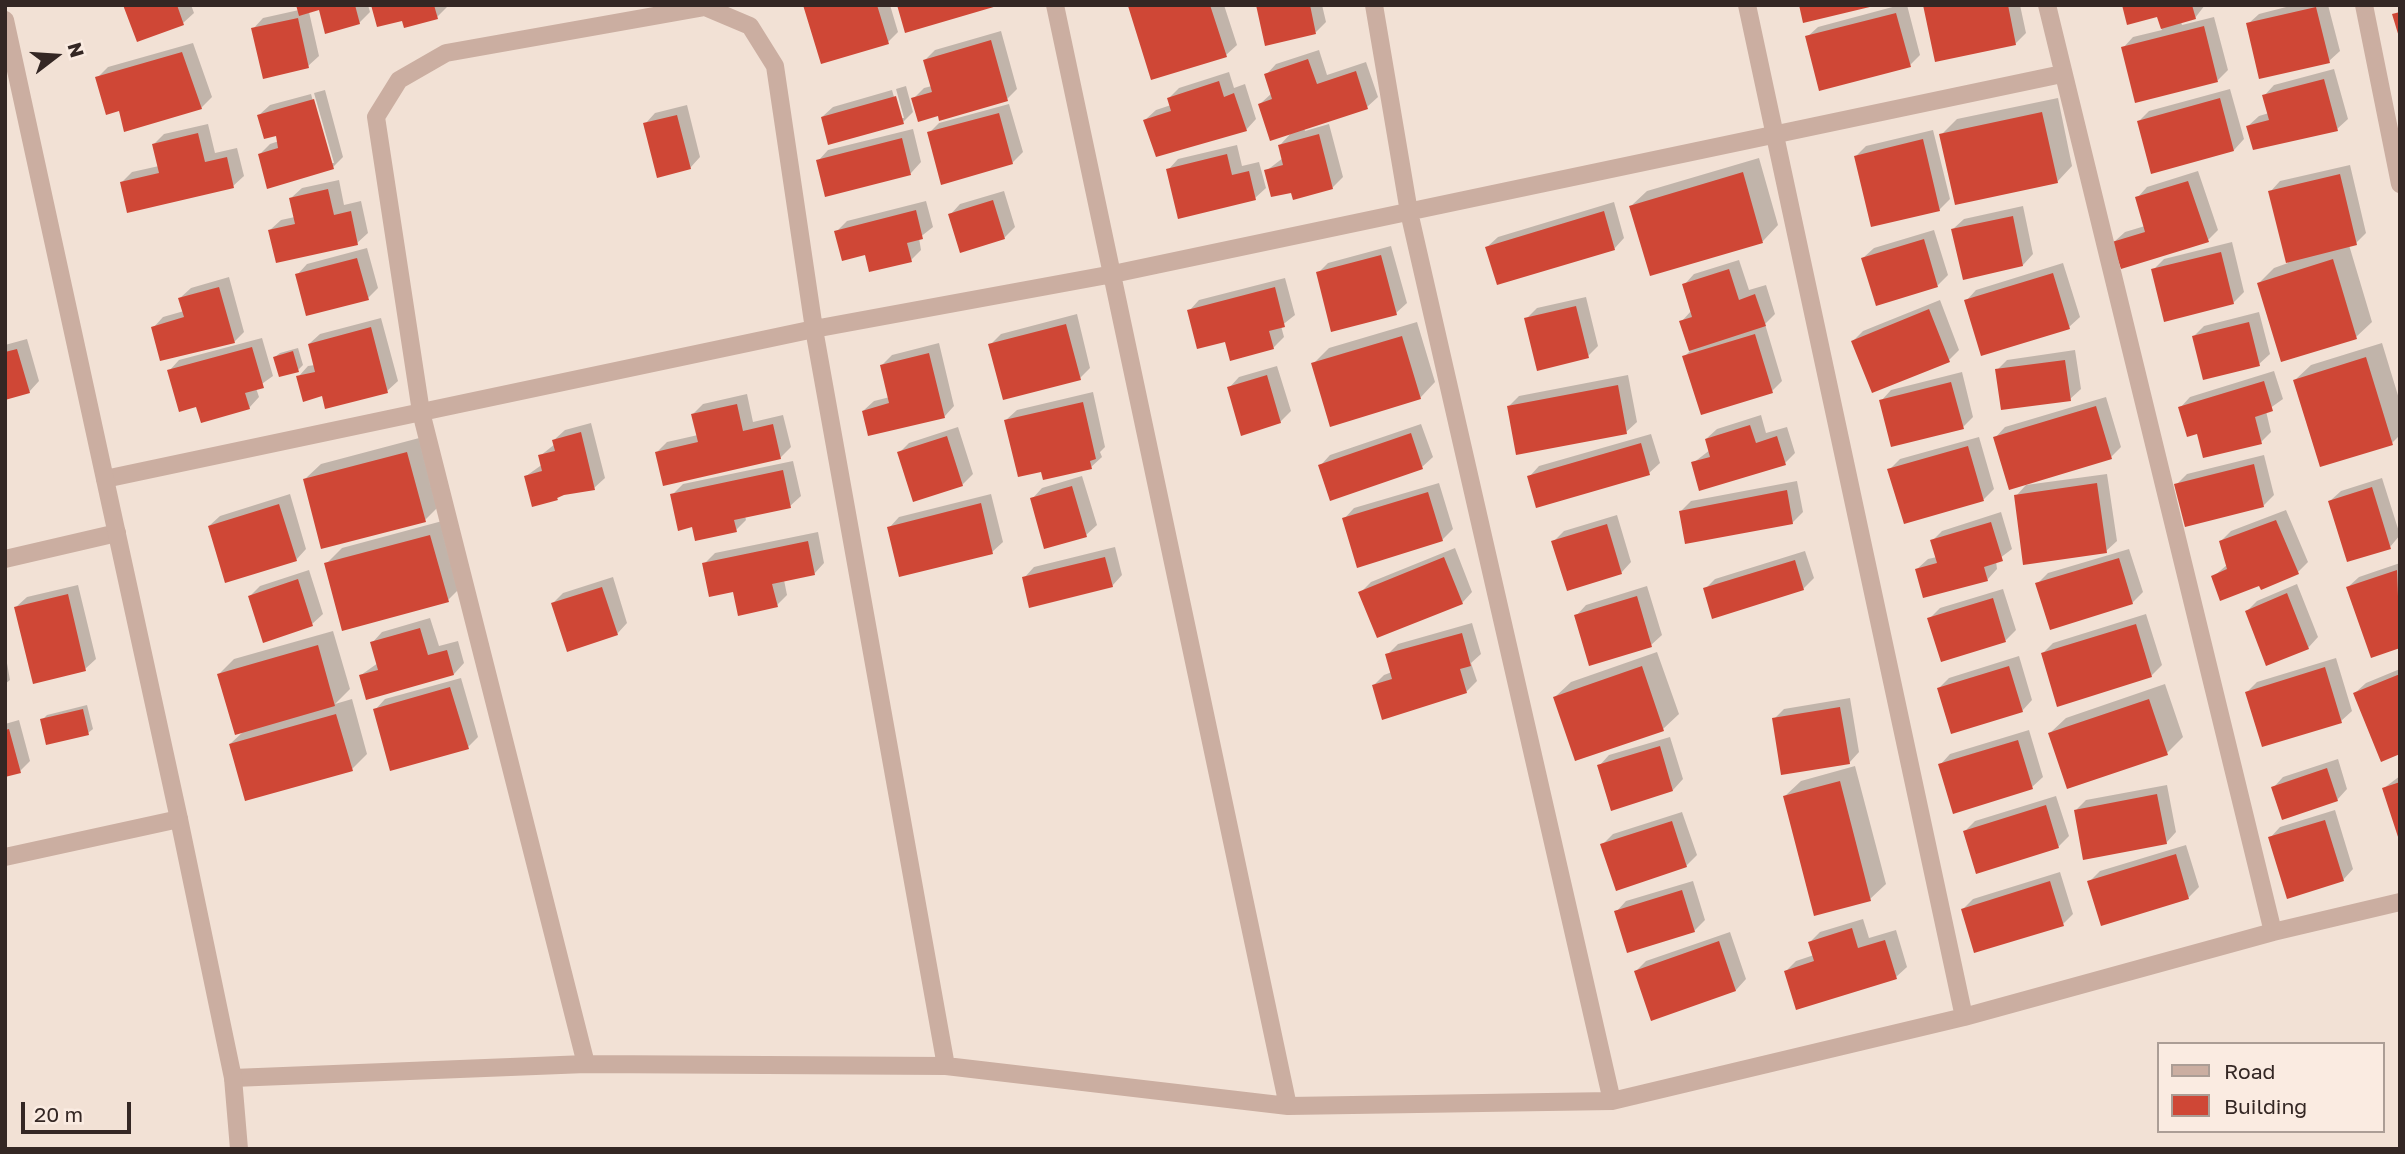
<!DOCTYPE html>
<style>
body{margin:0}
#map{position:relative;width:2405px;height:1154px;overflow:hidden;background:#f2e1d5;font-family:"Golos Text",sans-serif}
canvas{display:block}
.frame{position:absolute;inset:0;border:7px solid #342724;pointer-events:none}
.legend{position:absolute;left:2157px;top:1042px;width:228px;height:91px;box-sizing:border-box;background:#faebe1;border:2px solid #ab9d95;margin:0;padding:9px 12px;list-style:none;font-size:21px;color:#342724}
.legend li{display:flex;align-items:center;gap:14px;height:35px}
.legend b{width:35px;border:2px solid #ab9d95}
.north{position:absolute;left:21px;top:21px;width:70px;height:70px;-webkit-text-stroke:5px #faebe1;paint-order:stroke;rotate:73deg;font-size:19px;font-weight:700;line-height:28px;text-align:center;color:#342724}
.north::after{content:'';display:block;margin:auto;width:24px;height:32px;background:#342724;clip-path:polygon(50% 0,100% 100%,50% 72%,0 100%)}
.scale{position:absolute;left:21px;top:1102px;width:110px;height:32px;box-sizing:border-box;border:4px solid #342724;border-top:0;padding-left:9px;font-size:21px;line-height:24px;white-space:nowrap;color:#342724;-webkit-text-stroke:5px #faebe1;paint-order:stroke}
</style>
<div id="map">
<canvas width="2405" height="1154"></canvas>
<div class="frame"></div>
<ul class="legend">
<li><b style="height:9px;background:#cbaea1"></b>Road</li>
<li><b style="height:19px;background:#cf4736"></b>Building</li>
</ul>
<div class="north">N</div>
<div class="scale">20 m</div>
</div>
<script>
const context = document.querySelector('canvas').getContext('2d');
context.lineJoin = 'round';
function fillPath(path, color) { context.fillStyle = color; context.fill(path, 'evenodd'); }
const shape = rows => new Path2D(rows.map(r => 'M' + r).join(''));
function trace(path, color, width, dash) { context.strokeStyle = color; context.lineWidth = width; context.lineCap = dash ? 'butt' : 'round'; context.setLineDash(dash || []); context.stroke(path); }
const shadow = shape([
 [125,5,191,5,194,13,183,23],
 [298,5,368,5,370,12,359,23,321,8,309,12,319,56,308,66,253,29,263,18,299,10],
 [373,5,447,5,447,7,437,17,404,18],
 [805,5,890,5,898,32,888,42],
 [1131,5,1224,5,1237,45,1226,55],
 [1258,5,1322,5,1326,22,1316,32],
 [1900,5,1907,5,1920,55,1910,65,1807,37,1818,27],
 [1925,5,2020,5,2026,33,2015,44],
 [2123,5,2205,5,2195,18,2181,22,2182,25,2214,17,2228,70,2218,80,2123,48,2133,37,2162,30,2158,14],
 [2294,5,2328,5,2340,51,2329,61,2248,24,2259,14],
 [1001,31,1017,89,1007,99,940,113,913,99,924,88,932,86,925,60,935,50],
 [193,43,212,97,201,108,120,109,97,78,108,67],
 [1319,50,1327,75,1366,62,1378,97,1367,107,1304,128,1305,131,1329,124,1343,177,1332,188,1292,191,1266,171,1283,158,1280,145,1293,131,1260,104,1272,93,1266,75,1276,64],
 [2334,69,2348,119,2337,129,2248,126,2259,116,2269,113,2264,96,2274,85],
 [1229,72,1234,88,1245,84,1256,119,1246,130,1145,120,1156,110,1171,105,1169,98,1179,88],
 [906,86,913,112,903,122,822,117,833,107,892,90,900,118,904,118,896,89],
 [2230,89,2244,139,2234,150,2138,122,2149,111],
 [325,90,343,157,333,167,260,154,270,144,279,141,277,134,259,115,270,105,311,94,330,163,334,163,314,93],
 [2058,98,2072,166,2057,182,1941,135,1957,119],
 [1009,104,1023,152,1012,163,929,133,939,123],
 [687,105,700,157,690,168,645,124,655,113],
 [208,124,215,153,237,148,244,176,233,186,122,182,132,172,159,166,154,144,164,134],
 [913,129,921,162,911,173,826,195,818,161,828,150],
 [1933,130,1950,199,1939,210,1856,156,1866,146],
 [1237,145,1242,166,1259,162,1266,188,1255,198,1168,170,1178,159],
 [1759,158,1778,225,1763,241,1651,274,1631,206,1647,191],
 [2350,165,2366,233,2356,243,2349,245,2372,322,2356,337,2259,283,2274,268,2288,263,2270,192,2280,181],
 [2198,171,2218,230,2208,240,2114,242,2125,232,2145,226,2137,198,2147,187],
 [339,180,344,205,361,201,368,233,357,243,270,230,281,220,295,217,291,198,302,188],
 [1004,191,1015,227,1004,238,950,215,960,204],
 [926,201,933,227,919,238,921,250,911,260,866,253,836,232,847,221],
 [1614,202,1624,238,1614,249,1487,247,1498,237],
 [2023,206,2033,254,2023,265,1953,229,1964,219],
 [1934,230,1948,275,1938,285,1863,258,1874,248],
 [2232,242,2244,292,2233,303,2153,270,2164,259],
 [1391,246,1407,303,1396,313,1318,273,1328,263],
 [367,248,378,288,368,298,297,275,307,264],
 [1739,260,1749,290,1766,285,1775,314,1765,324,1782,381,1772,391,1684,357,1690,351,1681,322,1692,310,1684,285,1694,274],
 [2063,263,2080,317,2069,327,1966,301,1976,290],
 [229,277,244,332,234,342,153,328,163,317,184,311,180,298,191,288],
 [1285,278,1295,315,1281,326,1284,337,1273,348,1226,340,1189,311,1199,300],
 [1586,297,1598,346,1588,356,1526,319,1537,308],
 [1940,300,1959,350,1949,360,1853,341,1863,331],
 [2259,312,2270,354,2259,364,2194,336,2204,326],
 [1077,314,1090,368,1080,378,990,345,1001,334],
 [381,318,398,381,387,391,323,394,298,377,308,366,315,365,309,344,320,334],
 [1417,322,1435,382,1420,398,1313,364,1329,348],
 [262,338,273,376,256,388,259,397,249,408,197,405,169,371,179,360],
 [27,339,39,381,29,392,5,398,5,345],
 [939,343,954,406,944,417,863,411,874,401,890,397,882,365,892,355],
 [2382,343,2400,402,2400,435,2392,443,2295,380,2311,365],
 [298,348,303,365,298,370,275,357,280,353],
 [2075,350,2081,389,2070,399,1997,370,2007,360],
 [1277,366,1291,411,1280,422,1229,388,1239,377],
 [2274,371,2283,399,2266,411,2271,432,2261,442,2198,432,2180,408,2190,397],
 [1962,372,1973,417,1963,427,1881,401,1891,390],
 [1628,375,1637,422,1626,432,1509,406,1519,396],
 [1093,392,1105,447,1100,452,1102,457,1091,467,1042,470,1006,420,1017,410],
 [747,394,753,422,783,415,791,447,780,458,657,452,667,442,698,435,693,414,703,404],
 [2106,397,2121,447,2111,457,1995,438,2005,427],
 [1761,415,1766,433,1787,427,1795,453,1785,463,1693,463,1710,450,1706,439,1717,429],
 [591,423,605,478,594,488,561,494,557,499,526,476,543,464,540,456,555,444,554,440,565,430],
 [1421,424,1433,457,1422,467,1320,466,1330,455],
 [958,427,973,474,962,485,899,453,909,443],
 [1651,434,1660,463,1649,473,1529,477,1539,466],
 [423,437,440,505,425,520,305,479,321,464],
 [1979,437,1994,489,1984,499,1905,522,1889,470,1900,459],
 [2264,455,2274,495,2263,506,2176,485,2187,474],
 [793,461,801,496,790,506,745,516,746,520,736,530,693,525,672,495,683,484],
 [2107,474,2117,541,2106,551,2016,496,2026,485],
 [1082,476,1097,525,1086,535,1032,499,1042,488],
 [2382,478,2400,535,2390,547,2330,501,2341,491],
 [1797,481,1803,512,1792,523,1681,511,1691,501],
 [1439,483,1453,529,1442,540,1344,519,1354,508],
 [290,494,306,549,296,560,209,526,220,516],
 [991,494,1003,542,992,552,889,528,899,517],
 [2286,510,2308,562,2298,572,2259,583,2213,577,2228,564,2221,541,2231,531],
 [2001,512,2012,549,1996,561,1997,569,1987,580,1917,569,1928,559,1937,557,1932,541,1942,531],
 [1617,515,1631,562,1621,573,1553,542,1564,531],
 [446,520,463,585,448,600,326,564,342,548],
 [818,532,824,563,814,574,784,580,787,595,777,605,734,590,704,564,715,553],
 [1115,547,1122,575,1112,586,1024,578,1034,567],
 [1455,548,1472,592,1462,603,1361,592,1371,582],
 [2129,549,2143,592,2132,603,2037,584,2048,573],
 [1805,551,1814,578,1803,589,1705,589,1715,579],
 [2400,563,2400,646,2348,587,2359,577],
 [309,570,323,614,312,624,250,596,260,586],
 [613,577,627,623,617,634,553,603,563,593],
 [2297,584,2318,637,2308,648,2247,611,2257,601],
 [78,585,96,659,85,669,16,607,27,597],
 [1647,586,1662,635,1651,645,1591,664,1576,616,1586,605],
 [2003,589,2016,630,2006,640,1942,660,1929,619,1940,608],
 [2146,614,2162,665,2151,676,2043,653,2053,643],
 [430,618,439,646,458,641,464,663,454,674,361,675,378,663,372,643,382,632],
 [1472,623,1481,654,1471,663,1477,681,1466,692,1374,685,1384,675,1392,672,1387,655,1398,644],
 [333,631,350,689,335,704,352,699,367,754,352,769,230,744,244,731,219,674,234,659],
 [5,652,10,680,5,684],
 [1657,652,1679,714,1663,729,1555,697,1571,682],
 [2019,656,2032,700,2022,711,1939,688,1949,678],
 [2336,658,2352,711,2341,721,2247,692,2257,682],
 [2400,669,2400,752,2355,693,2366,683],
 [461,678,478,737,468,747,375,710,385,699],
 [2165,684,2183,737,2167,753,2050,733,2066,718],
 [1850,698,1859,752,1849,763,1774,719,1784,709],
 [87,705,93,729,88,733,42,720,47,715],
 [19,720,30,761,20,771,5,776,5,724],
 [2029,730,2043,777,2032,787,1940,765,1950,754],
 [1670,737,1683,779,1673,790,1599,766,1609,755],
 [2338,759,2347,789,2337,800,2273,788,2283,777],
 [1855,766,1886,884,1870,899,1785,796,1801,781],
 [2400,776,2400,836,2384,788],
 [2167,785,2176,832,2166,843,2076,810,2086,800],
 [2056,796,2069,836,2058,847,1965,831,1975,821],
 [2335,810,2353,869,2343,880,2270,838,2280,827],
 [1682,812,1697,855,1686,866,1602,845,1613,834],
 [2186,845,2199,887,2188,898,2089,882,2100,871],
 [2060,872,2073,914,2063,924,1963,909,1973,899],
 [1693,881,1705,920,1694,931,1616,912,1626,901],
 [1863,919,1869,938,1896,930,1907,967,1896,977,1786,971,1796,961,1814,955,1810,942,1820,932],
 [1730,932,1746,979,1736,990,1652,1019,1636,971,1646,961]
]);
const building = shape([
 [123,5,177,5,184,25,137,42],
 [296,5,355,5,360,24,325,34,319,10,299,16],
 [371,5,434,5,438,19,404,28,402,21,377,27],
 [803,5,877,5,889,44,821,64],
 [897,5,997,5,997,6,905,33],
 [1210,5,1227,57,1151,80,1128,6],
 [1256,5,1310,5,1316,34,1265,46],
 [1799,5,1874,5,1874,6,1803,23],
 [1923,5,2008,5,2016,45,1935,62],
 [2122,5,2192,5,2196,19,2161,29,2157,17,2127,25],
 [2316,7,2330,63,2259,79,2246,23],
 [2400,12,2400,37,2399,37,2392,14],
 [1896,13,1911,67,1819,91,1805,36],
 [298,18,309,68,263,79,251,28],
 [2204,26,2218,82,2135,103,2121,47],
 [991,40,1008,101,939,121,938,116,918,122,911,98,932,92,923,60],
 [182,52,202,109,124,132,119,111,106,115,95,77],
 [1308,59,1317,84,1356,71,1368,109,1270,141,1258,104,1272,99,1264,74],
 [2324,79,2338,131,2253,150,2246,126,2269,120,2262,95],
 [1219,81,1224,97,1234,93,1247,131,1156,157,1143,120,1171,111,1167,98],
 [896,96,904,124,828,145,821,117],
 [2220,98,2234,151,2151,174,2137,121],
 [314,99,334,169,267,189,258,154,278,148,276,136,264,139,257,115],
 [2042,112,2058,183,1955,205,1939,134],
 [999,113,1013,164,941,185,927,132],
 [677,115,691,169,657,178,643,123],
 [198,133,205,162,227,157,234,188,127,213,120,182,159,173,152,144],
 [1319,134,1333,189,1293,200,1291,193,1271,197,1264,170,1283,165,1278,145],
 [902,138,911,175,825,197,816,160],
 [1923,139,1940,211,1871,227,1854,156],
 [1227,154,1232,175,1249,171,1256,200,1178,219,1166,169],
 [1743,172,1763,243,1650,276,1629,206],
 [2340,174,2357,245,2286,263,2268,191],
 [2188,181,2209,242,2121,269,2112,242,2145,232,2135,197],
 [328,189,334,215,351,211,358,245,276,263,268,230,295,224,289,198],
 [993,200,1005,239,960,253,948,214],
 [916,210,923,239,907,243,912,262,869,272,865,255,842,261,834,231],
 [1604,211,1615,250,1497,285,1485,247],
 [2013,216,2023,266,1963,280,1951,229],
 [1924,239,1938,287,1876,306,1861,258],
 [2221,252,2234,304,2164,322,2151,269],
 [1381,255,1397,315,1331,332,1316,272],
 [357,258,369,300,306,316,295,274],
 [2333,259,2357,339,2281,362,2257,283],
 [1729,269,1739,300,1755,294,1766,326,1689,351,1679,321,1692,317,1682,284],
 [2053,273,2070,329,1981,356,1964,300],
 [219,287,235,343,160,361,151,327,184,317,178,298],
 [1275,287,1285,327,1269,331,1274,349,1230,361,1225,342,1197,349,1187,310],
 [1576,306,1589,358,1537,371,1524,318],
 [1929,309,1950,362,1872,393,1851,341],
 [2249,322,2260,366,2203,380,2192,336],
 [1066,324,1081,380,1003,400,988,344],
 [371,327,388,393,325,409,322,396,303,402,296,376,315,372,308,344],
 [1755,334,1773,393,1701,415,1682,356],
 [1402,336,1421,399,1330,427,1311,363],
 [252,347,264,388,245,393,250,409,201,423,196,407,179,412,167,370],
 [17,349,30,393,5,400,5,352],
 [293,351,299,372,279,377,273,357],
 [929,353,945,418,868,436,862,411,889,403,880,365],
 [2366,357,2393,445,2320,467,2293,380],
 [2065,360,2071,401,2001,410,1995,369],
 [1267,375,1281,423,1241,436,1227,387],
 [2264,381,2273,411,2255,417,2262,444,2203,458,2197,434,2187,437,2178,407],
 [1951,382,1964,429,1891,447,1879,400],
 [1618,385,1627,434,1516,455,1507,406],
 [1083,402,1096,459,1090,461,1092,469,1043,480,1041,472,1018,477,1004,420],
 [737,404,743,431,773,424,781,459,663,486,655,452,698,442,691,414],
 [2096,406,2112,459,2009,490,1993,437],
 [1750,425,1756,443,1777,436,1786,465,1699,491,1691,462,1710,457,1705,439],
 [581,432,595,490,564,495,557,498,558,500,532,507,524,476,542,471,538,455,555,451,552,440],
 [1411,433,1423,469,1330,501,1318,465],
 [947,436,963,486,913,502,897,452],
 [1641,443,1650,475,1536,508,1527,476],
 [1968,446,1984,501,1904,524,1887,469],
 [407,452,426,522,321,549,303,479],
 [2254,464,2264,507,2185,527,2174,484],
 [783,470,791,508,734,520,737,532,695,541,692,527,678,531,670,494],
 [2097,483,2107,553,2023,565,2014,495],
 [1072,486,1087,537,1044,549,1030,498],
 [2372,487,2391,549,2347,562,2328,501],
 [1787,490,1793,524,1685,544,1679,511],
 [1428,492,1443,541,1357,568,1342,518],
 [981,503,993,554,899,577,887,527],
 [279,504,297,561,225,583,208,526],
 [2276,520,2299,574,2261,590,2259,586,2220,601,2211,576,2227,569,2219,541],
 [1991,522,2003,561,1984,567,1988,581,1923,598,1915,569,1937,563,1930,540],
 [1607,524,1622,574,1567,591,1551,541],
 [430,535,449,602,342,631,324,563],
 [808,541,815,575,772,584,778,607,738,616,733,592,709,597,702,563],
 [1105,557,1113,587,1029,608,1022,577],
 [1444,557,1463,604,1377,638,1358,592],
 [2119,558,2133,604,2050,630,2035,583],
 [1795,560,1804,590,1712,619,1703,588],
 [2397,570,2400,648,2371,658,2346,587],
 [298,579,313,626,263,643,248,596],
 [602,587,618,635,567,652,551,603],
 [2287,593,2309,649,2266,666,2245,611],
 [68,594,86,671,33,684,14,607],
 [1637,596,1652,647,1589,666,1574,615],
 [1993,598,2006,642,1941,662,1927,618],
 [2136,624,2152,677,2057,707,2041,653],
 [420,628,428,655,447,650,454,675,366,700,359,675,378,670,370,642],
 [1462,633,1471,666,1460,669,1467,693,1382,720,1372,685,1392,679,1385,654],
 [318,645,335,706,235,735,217,674],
 [1642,666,1664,731,1575,761,1553,697],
 [2009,666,2023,712,1951,734,1937,688],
 [2325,667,2342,723,2262,747,2245,692],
 [2400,674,2400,754,2381,762,2353,693],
 [450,687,469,749,390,771,373,709],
 [2149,699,2168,755,2067,789,2048,733],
 [1840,707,1850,764,1781,775,1772,718],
 [83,709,89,735,46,745,40,719],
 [336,714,353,771,245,801,229,744],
 [9,729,21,773,5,777,5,730],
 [2018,740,2033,789,1953,814,1938,764],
 [1660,746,1673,791,1611,811,1597,765],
 [2327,768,2338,801,2282,820,2271,787],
 [1840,781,1871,901,1814,916,1783,796],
 [2400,782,2400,840,2399,840,2382,788],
 [2157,794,2167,844,2083,860,2074,810],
 [2046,805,2059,848,1976,874,1963,831],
 [2325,820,2344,881,2287,899,2268,837],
 [1672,821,1687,867,1616,891,1600,844],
 [2176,854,2189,899,2101,926,2087,881],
 [2050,881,2064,926,1974,953,1961,909],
 [1682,890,1695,932,1627,953,1614,911],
 [1852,928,1858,948,1885,940,1897,979,1796,1010,1784,971,1814,961,1808,942],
 [1719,941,1736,991,1651,1021,1634,971]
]);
const minor = shape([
 [1055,5,1288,1106],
 [1374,5,1409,212,1612,1101],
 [1747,5,1964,1017],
 [2047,5,2273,932],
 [2364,5,2400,184],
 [105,479,814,329,1113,274,2062,74],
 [5,559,117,533],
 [5,857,179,819],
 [586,1064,421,412,376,117,399,80,446,53,705,7,750,26,775,66,814,329,946,1066],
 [233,1078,586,1064,946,1066,1288,1106,1612,1101,1964,1017,2273,932,2400,902]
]);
const tertiary = shape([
 [5,20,179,819,233,1078,239,1149]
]);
fillPath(shadow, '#0003');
fillPath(building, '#cf4736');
trace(minor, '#cbaea1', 18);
trace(tertiary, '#cbaea1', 18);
</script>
